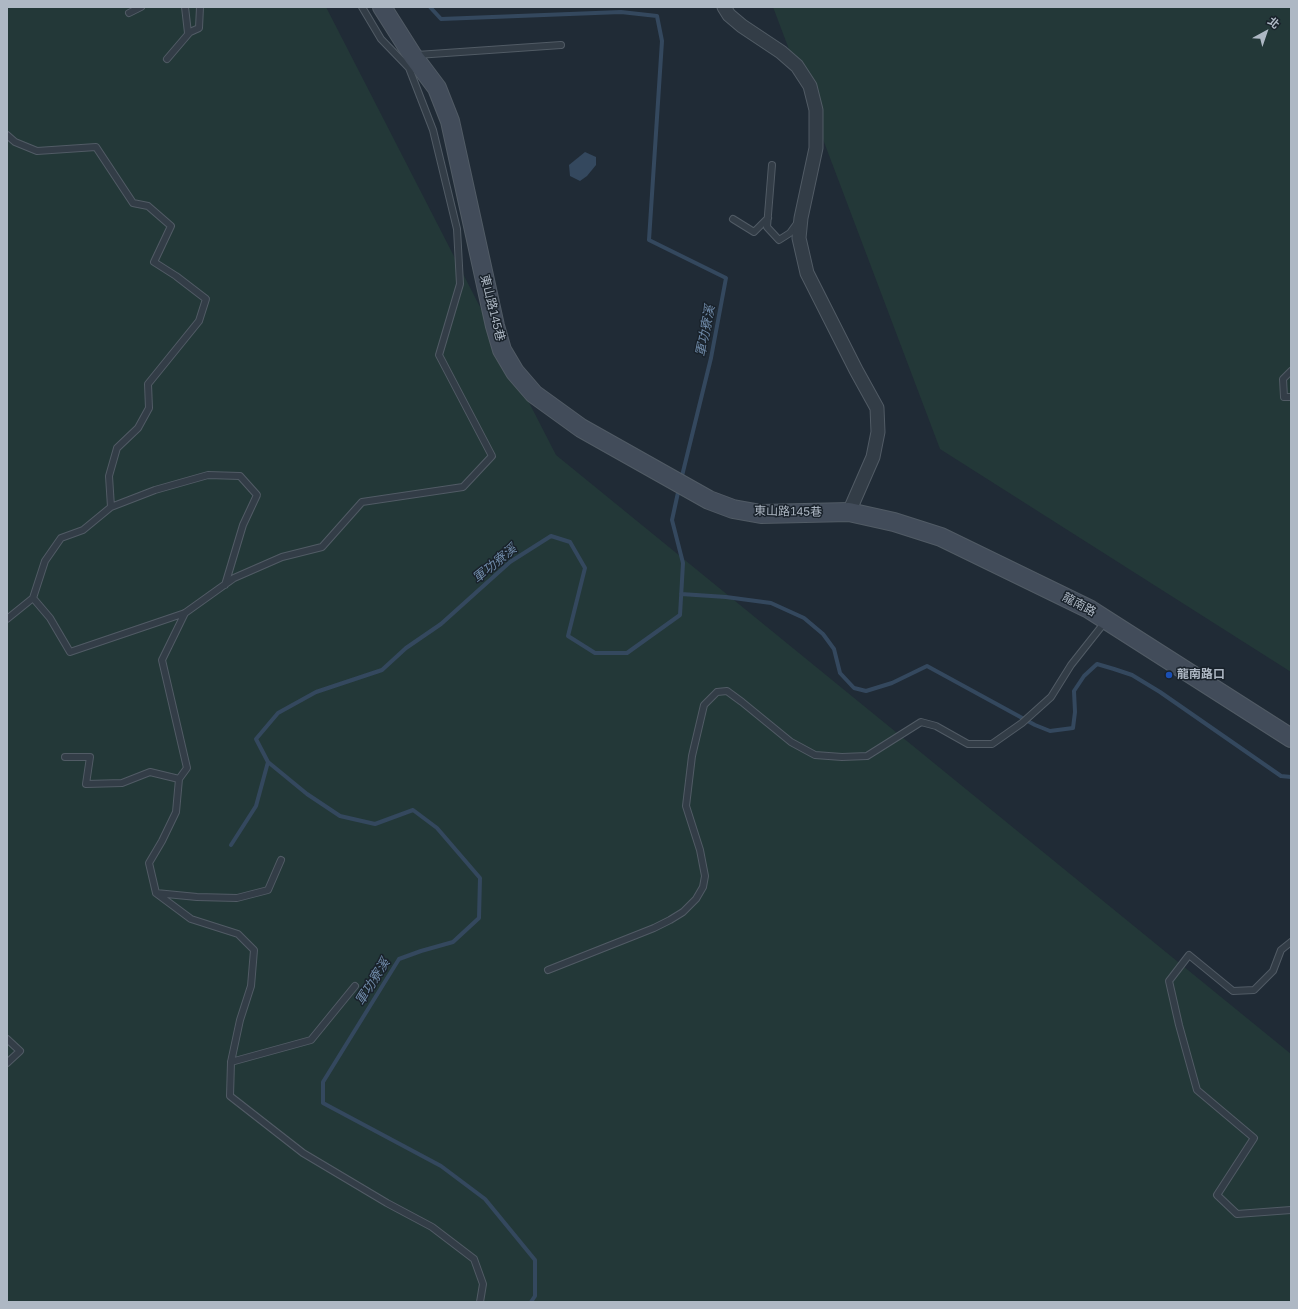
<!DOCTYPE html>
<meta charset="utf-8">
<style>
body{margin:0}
#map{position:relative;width:1298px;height:1309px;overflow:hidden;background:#202b36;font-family:Arial,"Noto Sans TC",sans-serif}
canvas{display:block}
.frame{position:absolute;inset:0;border:8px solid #aeb8c4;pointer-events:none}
.north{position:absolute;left:1246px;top:12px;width:40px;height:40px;-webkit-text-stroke:3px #19222b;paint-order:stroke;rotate:40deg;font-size:11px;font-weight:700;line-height:16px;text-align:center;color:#aeb8c4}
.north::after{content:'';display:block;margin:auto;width:14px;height:18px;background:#aeb8c4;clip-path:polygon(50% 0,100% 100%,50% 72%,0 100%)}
</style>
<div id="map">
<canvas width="1298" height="1309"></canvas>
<div class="frame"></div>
<div class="north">北</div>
</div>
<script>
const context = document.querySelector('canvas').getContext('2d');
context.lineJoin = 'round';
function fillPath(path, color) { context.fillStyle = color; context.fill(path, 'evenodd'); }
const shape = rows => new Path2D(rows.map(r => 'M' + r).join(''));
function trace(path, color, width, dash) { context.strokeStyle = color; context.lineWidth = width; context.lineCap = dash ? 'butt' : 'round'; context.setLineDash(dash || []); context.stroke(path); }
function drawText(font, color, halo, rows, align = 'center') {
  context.font = font + ' Arial,"Noto Sans TC",sans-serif'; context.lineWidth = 3; context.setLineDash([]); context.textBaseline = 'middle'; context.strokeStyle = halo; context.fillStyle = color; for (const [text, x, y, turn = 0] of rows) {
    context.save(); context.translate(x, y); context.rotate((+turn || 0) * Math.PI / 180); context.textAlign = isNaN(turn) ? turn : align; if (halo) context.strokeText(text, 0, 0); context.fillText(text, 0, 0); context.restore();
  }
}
const green = shape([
 [7,7,326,7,556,455,1291,1054,1291,1302,7,1302],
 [773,7,1291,7,1291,672,940,449]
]);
const water = shape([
 [585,152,596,157,596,165,587,176,580,181,570,176,569,165]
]);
const stream = shape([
 [430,7,441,19,621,12,657,16,662,41,649,240,726,278,711,358,681,480],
 [681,594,726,597,771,603,804,618,823,634,834,649,840,673,854,688,866,691,892,683,927,666,1035,725,1050,731,1073,728,1075,712,1074,691,1084,676,1097,664,1114,669,1132,675,1160,692,1281,776,1291,777],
 [231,845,256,806,268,762],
 [531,1302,535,1296,535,1260,485,1199,441,1166,323,1103,323,1082,399,959,421,951,453,942,479,918,480,878,437,828,413,810,375,824,340,816,307,794,268,762,256,739,278,713,316,692,382,670,406,648,441,624,510,562,551,536,570,542,585,568,568,636,595,653,627,653,680,615,683,563,672,520,679,488]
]);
const lane = shape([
 [185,7,188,33,199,28,200,7],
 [129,13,141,7],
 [417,55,561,45],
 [167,59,190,32],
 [7,135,15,142,37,151,96,147,133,203,148,206,171,226,154,262,176,276,206,299,199,321,148,384,149,408,138,428,117,448,109,476,111,507,155,490,208,475,240,476,257,495,243,525,225,585],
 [772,165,767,227,779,240,790,233,798,222],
 [733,219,754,232,768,218],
 [1291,371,1283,379,1284,397,1291,397],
 [33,598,45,561,61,538,83,530,111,507],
 [185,613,162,660,187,768,179,779,176,812,162,841,149,863,156,893,191,919,238,934,254,950,251,986,240,1020,231,1062,230,1096,303,1153,387,1203,432,1227,474,1259,483,1284,480,1302],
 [7,619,33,598,50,618,70,652,185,613,234,578,282,557,322,547,362,502,463,487,492,456,439,355,460,284,457,229,433,130,409,68,381,39,362,7],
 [65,757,90,757,86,784,122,783,150,772,179,779],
 [156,893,197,897,237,898,268,890,281,860],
 [1291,942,1281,950,1273,971,1254,990,1233,991,1189,955,1169,981,1179,1025,1197,1090,1254,1138,1217,1195,1237,1214,1291,1210],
 [548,970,654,928,670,920,683,912,696,899,703,887,705,876,700,850,686,806,692,756,704,705,717,692,727,691,742,702,791,742,815,755,842,757,867,756,921,722,936,726,968,744,992,744,1022,723,1051,697,1071,665,1105,622],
 [7,1039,20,1051,7,1063],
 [231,1062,311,1040,355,986]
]);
const street = shape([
 [724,7,729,15,742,26,781,52,797,66,810,86,816,110,816,148,801,218,799,238,807,273,856,370,877,408,878,432,873,457,849,512]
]);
const secondary = shape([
 [382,7,413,56,437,88,450,121,495,326,502,350,515,372,534,394,581,428,709,500,733,509,761,514,849,512,894,522,941,537,1089,609,1291,738]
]);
const markers = [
 [1169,675,4,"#1a4fb4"]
];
const streetNames = [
 ["東山路145巷",492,308,76],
 ["東山路145巷",788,512,1],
 ["龍南路",1079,605,28]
];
const poiNames = [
 ["龍南路口",1177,675]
];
const waterNames = [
 ["軍功寮溪",706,331,-79],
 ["軍功寮溪",495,564,-39],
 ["軍功寮溪",373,982,-58]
];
fillPath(green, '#233838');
fillPath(water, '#34485e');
trace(stream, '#34485e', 4);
trace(lane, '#515b65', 8);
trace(street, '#515b65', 15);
trace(secondary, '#515b65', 20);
trace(lane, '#333d47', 6);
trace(street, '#333d47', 13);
trace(secondary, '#424c5a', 18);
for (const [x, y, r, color] of markers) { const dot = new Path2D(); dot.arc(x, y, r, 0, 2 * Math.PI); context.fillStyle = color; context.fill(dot); trace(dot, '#19222b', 1.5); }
drawText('12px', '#aeb8c4', '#19222b', streetNames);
drawText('bold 12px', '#aeb8c4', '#19222b', poiNames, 'left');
drawText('italic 13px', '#6f8aa8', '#19222b', waterNames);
</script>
